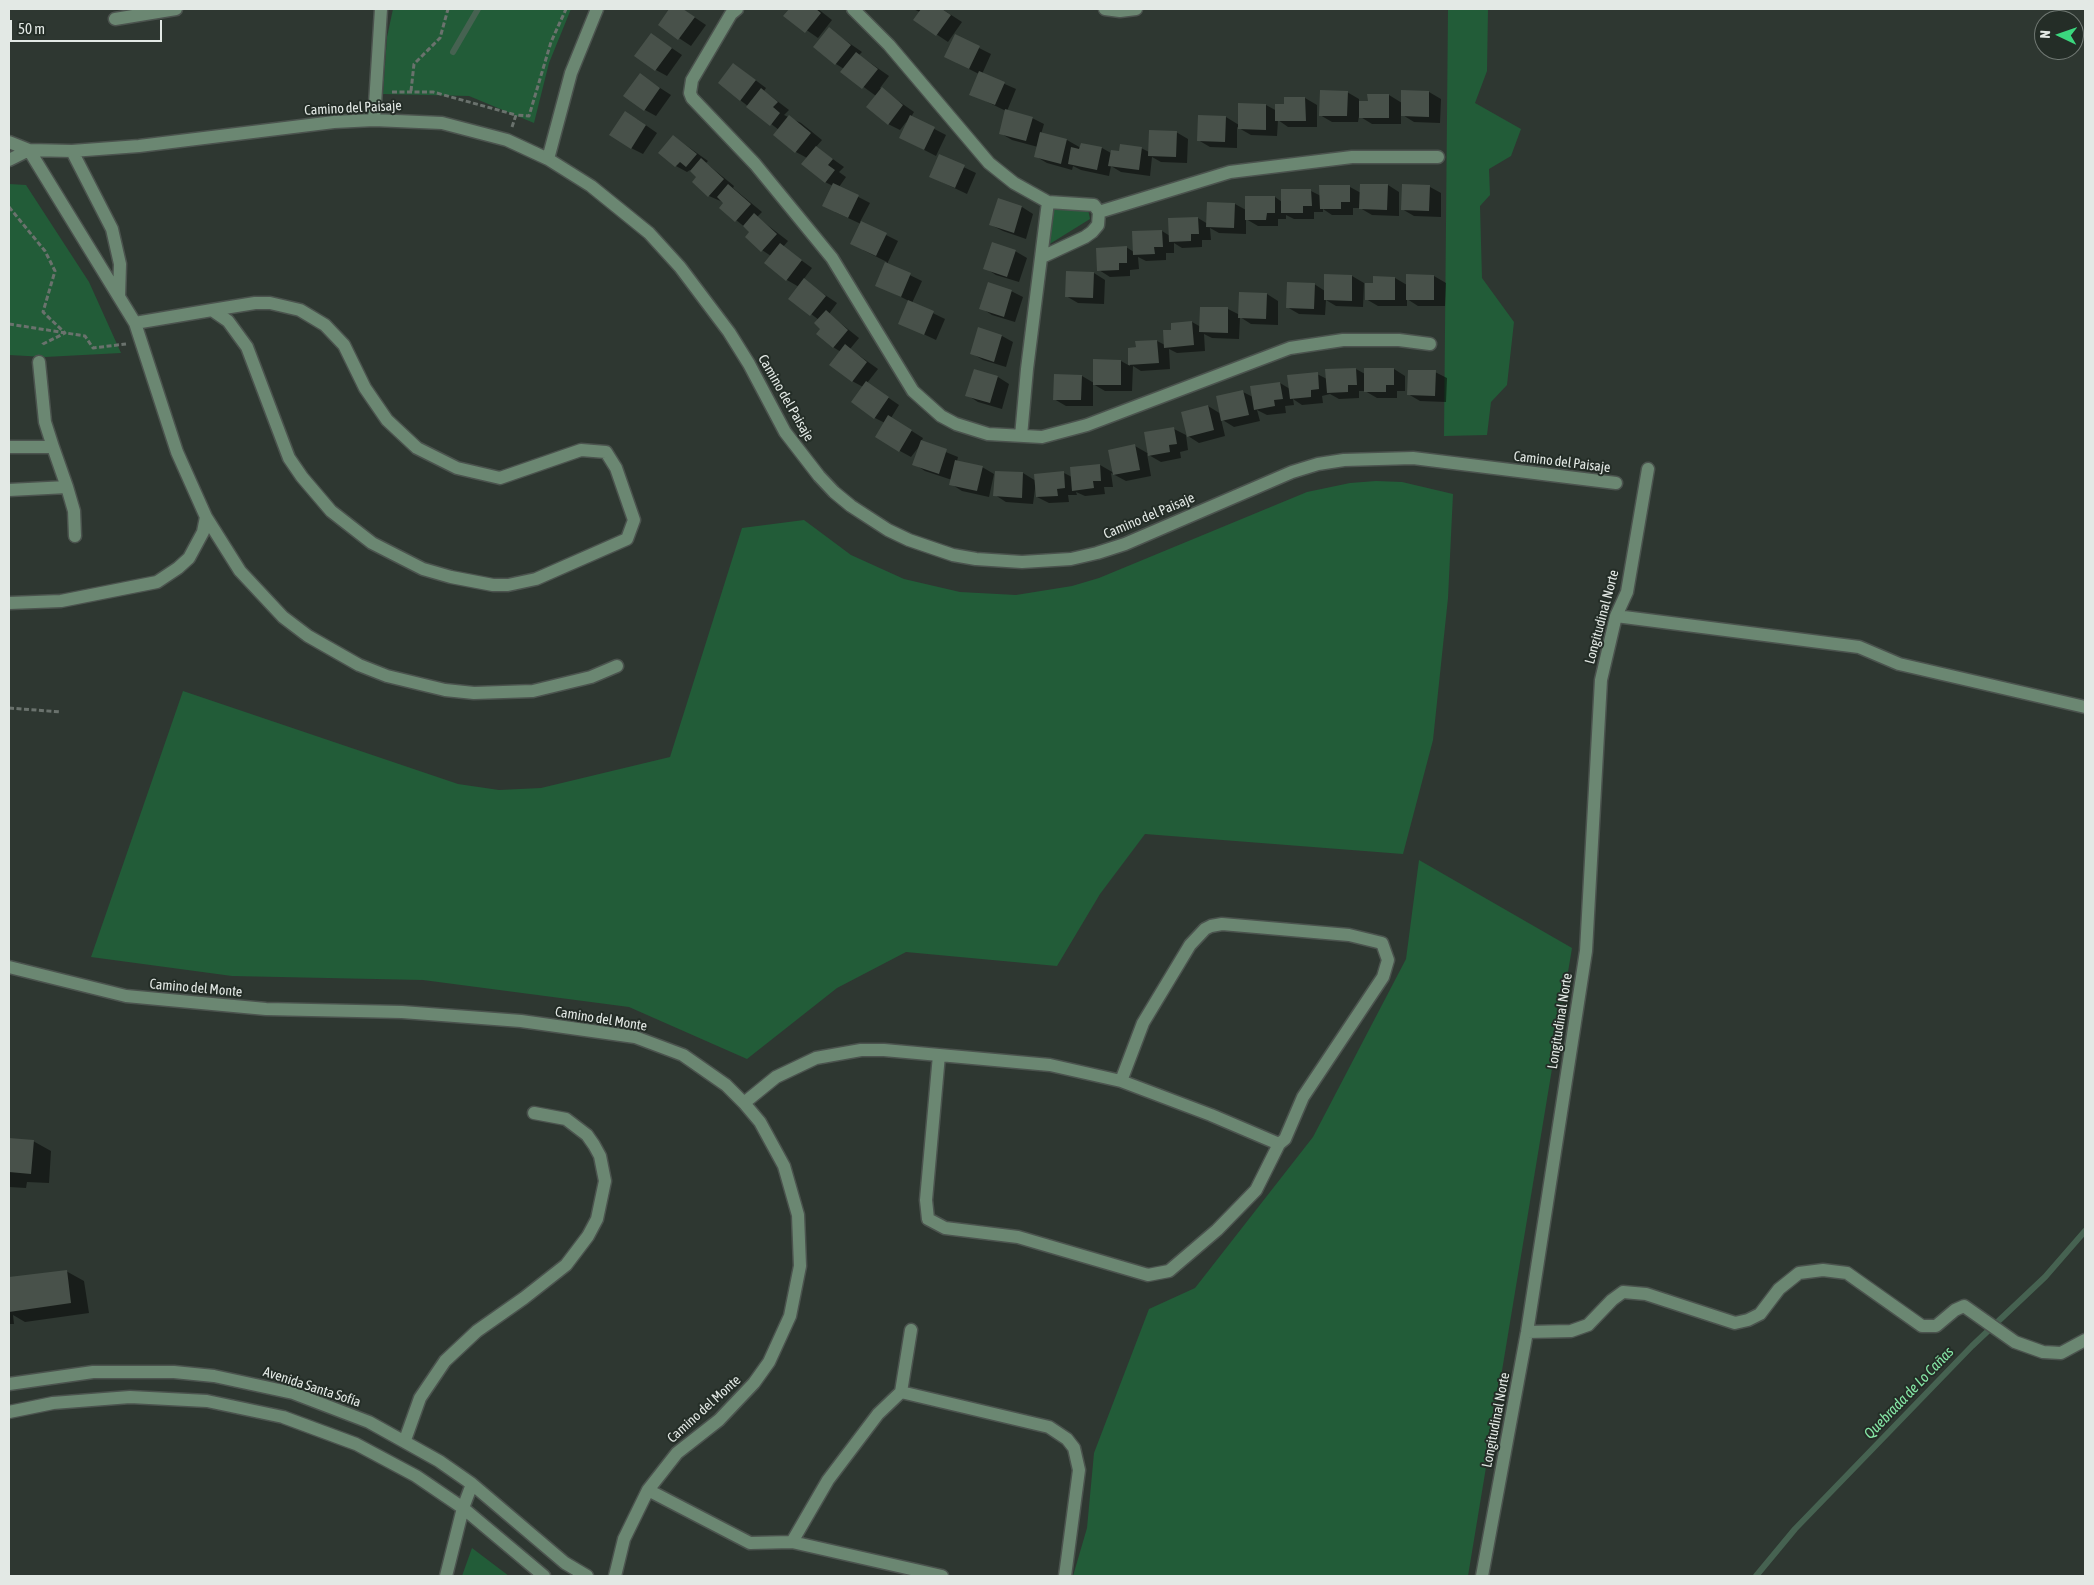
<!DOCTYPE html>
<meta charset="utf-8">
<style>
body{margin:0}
#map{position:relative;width:2094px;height:1585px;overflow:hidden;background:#2e3731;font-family:"Asap Condensed",sans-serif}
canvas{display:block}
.frame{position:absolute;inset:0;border:10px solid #e3e9e5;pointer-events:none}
.north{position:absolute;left:2034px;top:10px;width:50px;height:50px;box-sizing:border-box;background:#242d27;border:1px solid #707873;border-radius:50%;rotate:273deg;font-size:14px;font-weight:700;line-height:20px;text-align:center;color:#e3e9e5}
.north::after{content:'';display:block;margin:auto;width:18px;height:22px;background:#3bd77e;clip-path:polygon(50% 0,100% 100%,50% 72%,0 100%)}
.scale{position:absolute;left:10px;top:20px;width:152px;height:22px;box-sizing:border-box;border:2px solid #e3e9e5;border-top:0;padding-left:6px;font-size:15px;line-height:18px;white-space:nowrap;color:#e3e9e5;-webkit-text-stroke:4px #242d27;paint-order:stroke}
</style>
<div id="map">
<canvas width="2094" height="1585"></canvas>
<div class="frame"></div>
<div class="north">N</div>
<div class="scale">50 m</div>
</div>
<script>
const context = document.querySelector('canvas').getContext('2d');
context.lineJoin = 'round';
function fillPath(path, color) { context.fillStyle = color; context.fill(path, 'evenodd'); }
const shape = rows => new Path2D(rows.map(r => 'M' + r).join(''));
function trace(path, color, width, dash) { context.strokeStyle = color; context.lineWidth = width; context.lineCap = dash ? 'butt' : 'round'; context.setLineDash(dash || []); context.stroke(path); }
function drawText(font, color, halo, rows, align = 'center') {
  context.font = font + ' "Asap Condensed",sans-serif'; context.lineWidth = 4; context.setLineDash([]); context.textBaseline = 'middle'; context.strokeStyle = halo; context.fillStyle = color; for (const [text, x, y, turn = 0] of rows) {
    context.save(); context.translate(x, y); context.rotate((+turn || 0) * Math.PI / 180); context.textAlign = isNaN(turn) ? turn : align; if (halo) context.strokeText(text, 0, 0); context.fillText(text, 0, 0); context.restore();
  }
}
const green = shape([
 [393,9,571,9,549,63,534,123,469,96,383,94,387,37],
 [1448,9,1488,9,1487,71,1475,103,1521,129,1511,156,1489,169,1490,195,1480,206,1482,278,1514,322,1507,385,1491,402,1487,435,1444,436],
 [9,184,26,185,89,282,121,353,45,357,9,355],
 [1054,207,1088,209,1090,219,1048,245],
 [1376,481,1402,482,1453,494,1448,598,1433,740,1403,854,1145,834,1100,894,1057,966,906,952,837,988,747,1059,629,1007,423,980,232,976,91,957,183,691,458,784,499,790,541,788,670,757,742,528,804,520,851,555,904,579,960,592,1016,595,1072,586,1099,578,1307,492,1350,483],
 [1419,860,1572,948,1468,1576,1073,1576,1087,1528,1094,1453,1149,1309,1195,1288,1313,1137,1406,959],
 [472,1548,509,1576,462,1576]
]);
const shadow = shape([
 [671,9,682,9,706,25,691,46,659,25],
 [790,9,818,9,832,20,818,38,785,15],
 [913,9,942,9,962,22,948,42,915,20,920,12],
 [829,29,862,52,859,55,889,76,880,88,914,112,911,117,946,135,936,156,901,138,907,121,900,130,888,124,876,96,842,71,844,69,836,64],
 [651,34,682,55,667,76,656,70],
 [955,36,991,54,982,74,1016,89,1007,111,1032,118,1044,124,1041,134,1067,140,1081,148,1102,148,1111,153,1141,148,1149,152,1176,132,1188,139,1187,163,1161,162,1152,157,1150,176,1121,172,1111,166,1109,176,1081,170,1073,166,1072,170,1047,163,1035,156,1038,147,1012,140,1000,133,1006,111,971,94,979,74,957,63],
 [734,64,766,88,764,91,789,110,784,115,801,123,822,140,816,147,844,167,839,172,846,177,839,187,870,203,860,222,898,241,887,264,922,281,912,303,945,319,936,340,900,323,909,301,877,285,887,262,863,250,861,224,835,212,833,186,825,182,807,158,796,152,779,130,740,100],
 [640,75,671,95,656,116,645,110],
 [1403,91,1429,92,1441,99,1440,123,1414,122,1401,114,1401,124,1372,124,1359,116,1358,122,1332,122,1320,115,1347,92,1359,99,1359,102,1369,102,1389,95,1402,103],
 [1285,98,1305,98,1317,105,1317,127,1288,127,1278,120,1277,136,1251,135,1237,127,1237,148,1210,147,1198,140,1226,117,1239,125,1240,105,1266,105,1277,111,1285,105],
 [637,119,657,133,643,154,631,148],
 [673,136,708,161,706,163,734,186,733,188,762,212,757,217,788,241,783,247,812,268,803,280,837,303,829,314,859,338,850,349,878,369,867,383,899,405,891,418,923,438,921,442,958,457,957,461,982,467,994,474,989,497,962,491,951,484,952,480,925,471,914,464,921,444,911,457,900,451,885,423,875,418,863,387,852,381,841,352,833,347,819,320,790,298,799,287,787,280,771,256,762,250,751,232,721,208,725,203,709,196,698,177,690,170,687,172,676,166],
 [940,156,976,173,967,194,931,177],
 [1388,185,1399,192,1399,216,1372,215,1360,208,1353,208,1353,215,1332,215,1323,209,1323,212,1314,212,1314,219,1294,219,1286,215,1286,219,1278,219,1278,226,1258,226,1246,219,1246,234,1219,233,1210,228,1211,240,1202,240,1202,247,1182,248,1174,243,1174,253,1166,253,1166,260,1146,261,1138,257,1139,269,1130,270,1130,276,1110,277,1099,270,1126,247,1134,252,1162,231,1170,236,1198,218,1208,224,1235,204,1246,210,1275,197,1282,202,1282,191,1311,191,1321,196,1350,187,1361,193],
 [1430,187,1441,193,1441,217,1414,216,1402,209],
 [999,200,1022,207,1033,214,1026,239,1003,231,991,225],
 [1015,251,1027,258,1019,282,996,275,985,268],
 [1094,273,1105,280,1104,304,1078,303,1066,296],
 [1352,276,1364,283,1363,307,1336,306,1326,300,1325,315,1299,314,1287,307,1314,284,1325,291],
 [1434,276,1446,283,1445,306,1418,306,1407,299,1407,306,1378,306,1366,299,1374,285,1395,278,1407,285],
 [1011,291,1023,297,1015,322,992,315,981,308],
 [1267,294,1278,301,1278,325,1251,324,1240,317,1239,339,1212,338,1204,334,1205,351,1177,353,1169,349,1170,369,1141,371,1133,366,1132,391,1105,391,1093,384,1093,406,1066,406,1054,399,1082,376,1094,383,1121,361,1130,366,1129,349,1157,341,1165,345,1173,331,1172,324,1192,322,1201,327,1201,308,1228,309,1240,315],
 [979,328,1002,336,1013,342,1006,367,983,360,971,353],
 [1356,369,1365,374,1394,369,1405,376,1405,391,1397,391,1397,398,1377,398,1365,391,1359,391,1359,398,1339,399,1330,394,1322,396,1323,403,1302,405,1293,399,1294,405,1285,406,1286,413,1267,415,1257,410,1260,421,1234,427,1221,419,1225,436,1199,443,1188,436,1208,406,1221,414,1243,392,1253,397,1280,383,1290,389,1317,374,1327,379],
 [975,370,998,377,1009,384,1002,409,978,402,967,395],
 [1435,372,1447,378,1446,402,1420,401,1408,394],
 [1174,429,1186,435,1188,450,1180,452,1181,458,1161,462,1147,454,1151,476,1126,481,1111,473,1113,487,1104,487,1105,494,1085,496,1076,492,1077,495,1068,495,1069,502,1049,503,1037,497,1036,481,1033,504,1006,502,995,495,1023,473,1036,481,1064,473,1072,477,1100,465,1114,473,1135,446,1149,454],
 [9,1139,33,1141,51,1151,49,1183,27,1182,26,1188,9,1187],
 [66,1271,84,1281,89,1313,25,1322,13,1315,14,1324,9,1324,9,1279]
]);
const stream = shape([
 [453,52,478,9],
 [1756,1576,1795,1529,1972,1346,2045,1277,2085,1231]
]);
const building = shape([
 [669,9,683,9,695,17,678,40,658,25],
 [789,9,816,9,821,13,805,33,783,16],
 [921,9,942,9,951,15,936,36,913,20],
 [829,27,851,45,835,65,813,47],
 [651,33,672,48,655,71,634,56],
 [955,34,980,46,969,69,944,57],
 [856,52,878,69,862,89,840,72],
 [733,63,756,80,740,101,718,83],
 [979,71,1005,82,995,105,969,95],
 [640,73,660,88,644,111,623,96],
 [882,87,903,105,888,125,866,107],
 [761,88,778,102,773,107,780,113,770,126,746,107],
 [1320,90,1348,91,1347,116,1319,116],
 [1401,90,1429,91,1429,117,1401,116],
 [1367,94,1389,94,1389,118,1359,118,1359,101,1368,101],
 [1284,97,1305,97,1306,121,1275,121,1275,104,1284,104],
 [1238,103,1266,104,1266,130,1238,129],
 [1005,109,1033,117,1026,141,999,134],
 [625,111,646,125,631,149,609,135],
 [789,115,811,133,795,153,773,135],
 [910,115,935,127,924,150,899,138],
 [1198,115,1226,116,1225,142,1197,141],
 [1149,130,1177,131,1176,157,1148,156],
 [1040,132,1067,139,1061,164,1034,157],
 [673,135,697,154,686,167,680,162,675,167,658,153],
 [1081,143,1102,147,1097,170,1068,164,1071,147,1079,149],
 [1120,144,1142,147,1139,170,1108,166,1111,150,1119,151],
 [816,146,833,159,828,165,835,170,825,183,801,164],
 [939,154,965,165,955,188,929,177],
 [701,158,724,179,708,197,692,182,696,177,690,171],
 [833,183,859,195,848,218,822,206],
 [728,184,751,204,735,222,719,208,723,203,717,197],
 [1360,184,1388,184,1387,210,1359,209],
 [1402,184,1430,185,1429,211,1401,210],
 [1319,185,1350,185,1350,202,1341,202,1341,209,1320,209],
 [1281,189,1311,189,1312,206,1303,206,1303,213,1281,213],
 [1245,196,1275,196,1275,213,1267,213,1266,220,1245,220],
 [998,198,1022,206,1014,233,989,225],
 [1207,202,1235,203,1234,228,1206,227],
 [754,213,777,234,761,252,745,237,749,232,743,226],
 [1198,217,1199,234,1191,234,1191,241,1169,242,1168,218],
 [861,221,887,233,876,256,850,244],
 [1162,230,1163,247,1154,247,1155,254,1133,255,1132,231],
 [992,242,1016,250,1007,277,983,269],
 [780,243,802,260,786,281,764,263],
 [1127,246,1127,263,1119,263,1119,270,1097,271,1096,248],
 [885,262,911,273,901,297,875,286],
 [1066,271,1094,272,1093,298,1065,297],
 [1324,274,1352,275,1352,301,1324,300],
 [1406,274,1434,275,1434,300,1406,300],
 [1373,276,1395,277,1395,300,1365,300,1365,283,1373,283],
 [804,278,826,296,810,316,788,299],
 [988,282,1012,290,1004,317,979,309],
 [1287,282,1315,283,1314,309,1286,308],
 [1239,292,1267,293,1266,319,1238,318],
 [908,300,934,311,924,335,898,324],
 [1200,307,1228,307,1228,333,1199,332],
 [826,310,848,330,833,348,816,334,820,329,814,323],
 [1192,321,1194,345,1164,348,1163,330,1171,330,1171,323],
 [978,327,1002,335,994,362,970,354],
 [1157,340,1159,363,1128,365,1128,348,1136,347,1135,341],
 [845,344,867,362,852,382,829,365],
 [1093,359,1121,360,1121,385,1093,385],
 [1356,368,1357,385,1348,385,1348,392,1327,393,1325,369],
 [1364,368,1394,368,1394,385,1386,385,1386,392,1364,392],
 [974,369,998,376,990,403,965,396],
 [1408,370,1436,370,1435,396,1407,395],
 [1318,372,1319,389,1311,390,1311,397,1290,399,1287,375],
 [1054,374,1082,375,1081,400,1053,400],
 [866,381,889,397,874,419,851,402],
 [1280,382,1283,399,1274,400,1275,406,1254,410,1250,386],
 [1243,390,1249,415,1221,421,1216,396],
 [1208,405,1214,430,1187,437,1181,412],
 [888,415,912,430,899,452,875,437],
 [1174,427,1177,444,1169,445,1170,452,1148,456,1144,432],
 [921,440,947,449,939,474,912,465],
 [1135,444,1140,470,1113,475,1108,450],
 [955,460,983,466,977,491,949,485],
 [1100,464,1101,481,1093,481,1094,488,1072,491,1070,467],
 [995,471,1023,472,1022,498,993,496],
 [1064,471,1065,488,1057,489,1058,496,1036,497,1034,474],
 [9,1138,34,1140,31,1174,9,1172],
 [67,1270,71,1303,9,1312,9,1277]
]);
const path = shape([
 [411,91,414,64,440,38,448,9],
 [392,92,433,92,516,115],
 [512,127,516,115,529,116,551,42,566,9],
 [9,207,45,251,55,271,43,312,65,333,43,344,42,346],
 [9,324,85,336,93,348,126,344],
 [9,708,61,712]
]);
const minor = shape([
 [737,9,731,14,692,80,690,93,692,98,755,164,832,258,913,391,941,416,956,424,988,434,1042,437,1087,425,1290,348,1343,340,1399,340,1430,344],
 [853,9,889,45,989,163,1014,183,1048,202,1094,205,1099,212,1098,225,1092,232,1085,237,1042,257],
 [1105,9,1120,11,1136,9],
 [115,19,176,9],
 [374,120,381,9],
 [9,142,29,150,72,151,139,146,334,122,374,120,442,123,507,140,548,159,591,186,649,233,680,267,729,332,749,364,785,432,819,476,834,492,851,506,888,530,909,540,953,555,976,559,1022,562,1071,559,1097,553,1125,544,1292,472,1318,464,1344,460,1413,458,1616,483],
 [29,150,135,323,177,452,206,517,240,571,283,617,308,636,359,665,387,676,445,690,474,693,533,691,591,677,617,666],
 [72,151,112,229,120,264,119,297],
 [548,159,571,73,597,9],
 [9,160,29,150],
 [1099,212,1230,172,1352,157,1438,157],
 [255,303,270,303,300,310,325,325,344,345,365,388,387,420,417,448,457,468,500,478,581,450,606,452,616,468,634,520,627,539,536,579,508,585,493,585,451,577,423,569,372,543,331,511,302,477,289,458,247,347,228,321,212,310,255,303],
 [135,323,212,310],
 [39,362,45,422,53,447],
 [1021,436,1027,369,1048,202],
 [9,447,53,447,67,487,9,490],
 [67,487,74,511,75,536],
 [9,603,61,601,157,582,178,568,189,558,203,532,206,517],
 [1616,616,1859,647,1899,664,2085,707],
 [9,967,126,996,266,1009,402,1012,521,1021,635,1037,683,1055,726,1085,744,1103,760,1122,784,1166,798,1215,800,1266,790,1316,769,1362,754,1383,719,1420,677,1453,648,1490,624,1539,615,1576],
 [939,1055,926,1200,928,1219,945,1228,1018,1237,1148,1275,1169,1271,1217,1230,1256,1190,1279,1144],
 [744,1103,776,1077,816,1058,861,1050,884,1050,1050,1065,1121,1081,1211,1115,1279,1144,1285,1139,1303,1097,1383,977,1388,960,1382,943,1349,935,1222,924,1211,926,1205,929,1190,945,1143,1023,1121,1081],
 [911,1330,901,1392,1049,1427,1067,1439,1074,1448,1079,1470,1065,1576],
 [1527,1332,1571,1331,1588,1325,1612,1300,1623,1292,1646,1294,1735,1323,1748,1320,1760,1314,1779,1289,1799,1273,1823,1270,1847,1273,1922,1326,1936,1326,1955,1310,1964,1306,2015,1342,2043,1352,2061,1353,2085,1340],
 [9,1384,93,1372,174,1372,214,1376,293,1393,369,1422,439,1461,472,1484,565,1563,587,1576],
 [9,1412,53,1403,130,1397,207,1401,283,1417,356,1444,416,1476,463,1508,544,1576],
 [405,1440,420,1398,445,1361,477,1331,524,1298,566,1265,588,1236,597,1219,605,1181,600,1156,594,1145,587,1135,566,1119,534,1113],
 [648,1490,750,1543,792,1542,942,1576],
 [792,1542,828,1480,878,1414,901,1392],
 [446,1576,463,1508,472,1484],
 [1482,1576,1527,1332,1586,951,1601,680,1616,616,1627,592,1648,469]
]);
const streetNames = [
 ["Camino del Paisaje",353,108,-3],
 ["Camino del Paisaje",786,398,60],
 ["Camino del Paisaje",1562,462,7],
 ["Camino del Paisaje",1149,516,-23],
 ["Longitudinal Norte",1602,617,-75],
 ["Camino del Monte",196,988,5],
 ["Camino del Monte",601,1019,9],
 ["Longitudinal Norte",1560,1021,-81],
 ["Avenida Santa Sofía",312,1387,18],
 ["Camino del Monte",704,1409,-42],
 ["Longitudinal Norte",1496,1420,-79]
];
const waterNames = [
 ["Quebrada de Lo Cañas",1909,1393,-46]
];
fillPath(green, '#225c38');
fillPath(shadow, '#0007');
trace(stream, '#466251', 6);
fillPath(building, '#48514a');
trace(minor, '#4b534e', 15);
trace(path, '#6a726d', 3, [5, 2.5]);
trace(minor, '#6b8772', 12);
drawText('14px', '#e3e9e5', '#242d27', streetNames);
drawText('italic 15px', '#86e7a6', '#242d27', waterNames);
</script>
